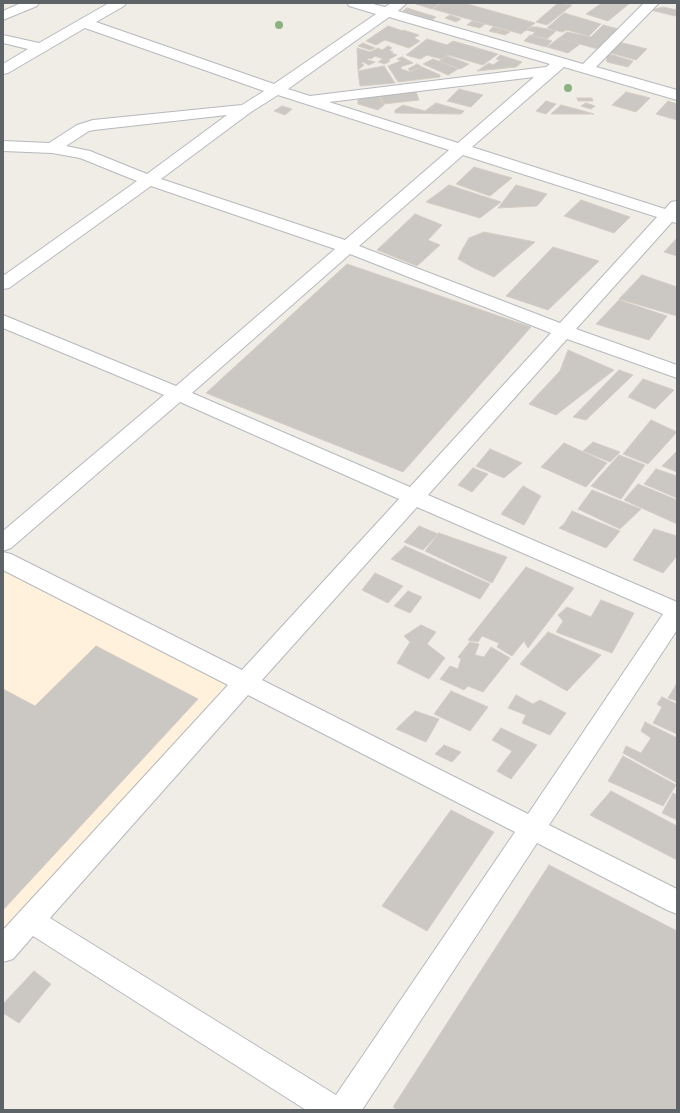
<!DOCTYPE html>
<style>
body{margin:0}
#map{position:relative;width:680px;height:1113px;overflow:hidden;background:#f0ece6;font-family:"DejaVu Sans",sans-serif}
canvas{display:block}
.frame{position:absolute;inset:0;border:4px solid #5d6367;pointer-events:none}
</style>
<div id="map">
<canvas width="680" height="1113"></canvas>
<div class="frame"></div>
</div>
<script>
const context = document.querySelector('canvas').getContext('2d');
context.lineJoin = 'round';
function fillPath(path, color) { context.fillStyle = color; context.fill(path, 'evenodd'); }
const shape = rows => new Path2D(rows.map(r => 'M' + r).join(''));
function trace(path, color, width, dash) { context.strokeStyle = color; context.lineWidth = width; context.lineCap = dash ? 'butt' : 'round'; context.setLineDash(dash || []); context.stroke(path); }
const commercial = shape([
 [3,565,238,680,3,944]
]);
const building = shape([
 [418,3,440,3,432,9,416,4,418,3],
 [442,3,464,3,535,23,521,34,433,9,442,3],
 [558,3,572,5,547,25,536,22,558,3],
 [602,3,630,3,608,21,586,14,602,3],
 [663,7,677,10,677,15,675,16,651,10,663,7],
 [407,8,436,17,432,20,403,11,407,8],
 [564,13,601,24,589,36,567,30,562,32,547,28,564,13],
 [450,15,461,19,456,22,445,18,450,15],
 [472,21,485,24,480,28,467,25,472,21],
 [603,25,622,30,601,50,559,38,567,32,591,37,603,25],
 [388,26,403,31,403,30,419,35,414,38,420,41,409,48,385,40,376,45,366,41,388,26],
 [493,27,501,29,496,33,489,31,493,27],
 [532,27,537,27,556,31,547,39,532,35,535,32,526,30,532,27],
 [502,29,510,32,505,35,497,33,502,29],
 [530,35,552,41,546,47,524,41,530,35],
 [559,38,580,44,568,53,547,47,559,38],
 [427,39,447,45,453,41,498,54,483,65,448,55,441,59,427,55,420,59,406,55,427,39],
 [615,41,647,49,636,60,607,52,615,41],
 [363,43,375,48,370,50,358,46,363,43],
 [388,46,392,48,389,50,393,52,391,53,397,55,388,60,390,61,385,64,378,62,383,59,375,56,371,59,368,58,367,60,375,62,369,65,363,62,361,63,364,65,358,70,357,48,370,52,378,48,382,50,388,46],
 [606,53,633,61,628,67,607,62,606,53],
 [500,55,522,62,516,67,477,71,489,63,493,65,500,60,496,59,500,55],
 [447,56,469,64,460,69,439,61,447,56],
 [402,57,413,63,403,66,401,67,401,69,410,72,422,67,440,75,440,77,398,82,388,66,401,61,397,59,402,57],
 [433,59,458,69,448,75,423,64,433,59],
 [417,64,422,67,410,71,408,69,417,64],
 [384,66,395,83,360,86,358,71,384,66],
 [415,89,419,100,384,104,379,95,415,89],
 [459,89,483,95,471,107,447,101,459,89],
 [626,92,650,98,636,112,612,105,626,92],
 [377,94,384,105,378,110,358,104,358,96,377,94],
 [577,98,592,98,593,101,578,101,577,98],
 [546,101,556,104,546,114,536,111,546,101],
 [668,101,677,104,677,120,656,114,668,101],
 [436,103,464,111,461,114,395,113,395,110,403,105,425,111,436,103],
 [586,103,595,106,591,109,581,106,586,103],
 [561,105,580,110,594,114,551,114,561,105],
 [282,106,292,109,285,115,274,111,282,106],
 [474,167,512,178,490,196,456,184,474,167],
 [449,185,501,202,480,218,426,202,449,185],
 [516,185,547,194,537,206,498,208,516,185],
 [581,200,630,217,614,233,564,216,581,200],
 [415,214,442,225,428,240,440,245,417,266,377,250,415,214],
 [484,232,535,242,494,277,474,268,458,259,462,250,469,238,484,232],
 [677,238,677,256,664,252,677,238],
 [553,247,599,261,548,310,506,296,553,247],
 [347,264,531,327,403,472,206,393,347,264],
 [642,275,677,287,677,316,619,299,642,275],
 [619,300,667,316,649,340,596,324,619,300],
 [568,350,614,370,556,415,529,404,560,371,568,350],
 [619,370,633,375,586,420,573,417,619,370],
 [643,379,674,390,655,409,628,397,643,379],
 [651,420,677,432,648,464,623,454,651,420],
 [593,442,620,452,610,462,583,451,593,442],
 [564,443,607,463,586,487,541,467,564,443],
 [490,449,522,463,504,478,476,466,490,449],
 [677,451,677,472,662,466,677,451],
 [619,455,645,465,621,499,591,486,619,455],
 [473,468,488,474,472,492,458,485,473,468],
 [656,469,677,476,677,498,644,484,656,469],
 [638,484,677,500,677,524,624,500,638,484],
 [523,486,541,496,524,525,501,514,523,486],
 [592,490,641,509,620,529,578,509,592,490],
 [572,511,620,531,606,548,559,528,564,524,572,511],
 [419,526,438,534,423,550,404,542,419,526],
 [654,529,677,536,677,556,663,573,633,560,654,529],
 [439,533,507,557,492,583,425,551,439,533],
 [405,546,490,584,480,599,391,559,405,546],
 [526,567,574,588,528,648,524,641,512,656,497,647,499,643,482,636,478,642,468,640,526,567],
 [375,573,403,586,388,603,362,590,375,573],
 [408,591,422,597,410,613,394,606,408,591],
 [601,600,634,613,612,653,556,632,563,621,558,615,567,607,591,617,601,600],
 [421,625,436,632,427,644,445,658,429,679,397,663,410,642,404,636,421,625],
 [548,632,601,655,567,691,520,664,548,632],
 [470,642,479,644,475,655,484,657,491,647,510,658,483,692,468,686,464,690,440,679,450,666,458,669,461,659,458,657,470,642],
 [96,646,198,699,3,910,3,689,35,706,96,646],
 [677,683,677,701,668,698,677,683],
 [451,691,488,707,470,731,434,714,451,691],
 [516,695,533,704,540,700,566,713,550,735,522,723,526,715,508,708,516,695],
 [662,697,677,704,677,734,653,723,662,707,657,704,662,697],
 [415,711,439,719,426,742,396,729,415,711],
 [645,722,677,738,677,783,623,753,626,746,641,753,651,738,641,731,645,722],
 [501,728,537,745,511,779,497,771,512,751,492,740,501,728],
 [444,745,461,752,452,762,435,754,444,745],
 [623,756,676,785,663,806,608,781,623,756],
 [611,791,677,826,677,860,590,815,611,791],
 [673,793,677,795,677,820,662,813,673,793],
 [451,810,494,832,427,931,382,906,451,810],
 [549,865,677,931,677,1110,398,1110,393,1107,549,865],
 [34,971,51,984,19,1023,3,1013,3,1004,34,971]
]);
const minor = shape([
 [21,3,39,3,37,6,3,20,3,11,21,3],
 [109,3,126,3,124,6,96,22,274,84,376,14,349,6,347,3,369,3,385,7,391,3,407,3,398,11,583,64,644,3,659,3,596,67,677,90,677,100,564,67,472,147,665,209,671,202,677,201,677,223,672,222,576,329,677,365,677,378,567,339,428,495,677,602,677,630,549,825,677,889,677,914,667,910,537,843,362,1110,306,1110,33,936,13,959,3,962,3,930,228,685,3,570,3,552,11,554,242,670,399,499,180,402,11,548,3,551,3,531,164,395,3,328,3,315,176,386,335,249,151,186,9,288,3,289,3,276,137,181,80,158,52,153,3,151,3,141,49,143,77,125,93,120,242,105,264,91,85,28,8,73,3,74,3,64,28,49,3,43,3,35,39,43,109,3],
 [389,17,550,64,546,67,310,96,288,89,389,17],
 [534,77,458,143,329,102,534,77],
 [278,95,449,150,345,240,161,179,251,112,278,95],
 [227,115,147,174,90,151,66,146,89,131,94,130,227,115],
 [463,155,657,217,560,323,359,246,463,155],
 [350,254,551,333,410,487,192,393,350,254],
 [417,507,663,614,528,814,262,680,417,507],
 [248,695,515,832,336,1095,50,918,248,695]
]);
const trees = [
 [279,25],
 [568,88]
];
fillPath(commercial, '#fff1dc');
fillPath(building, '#cbc7c2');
trace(building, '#d5cdc4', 1);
trace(minor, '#b6b9bd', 2);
fillPath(minor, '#fff');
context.fillStyle = '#8cb282';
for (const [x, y] of trees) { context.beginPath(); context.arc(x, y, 4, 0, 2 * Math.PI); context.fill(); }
</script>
